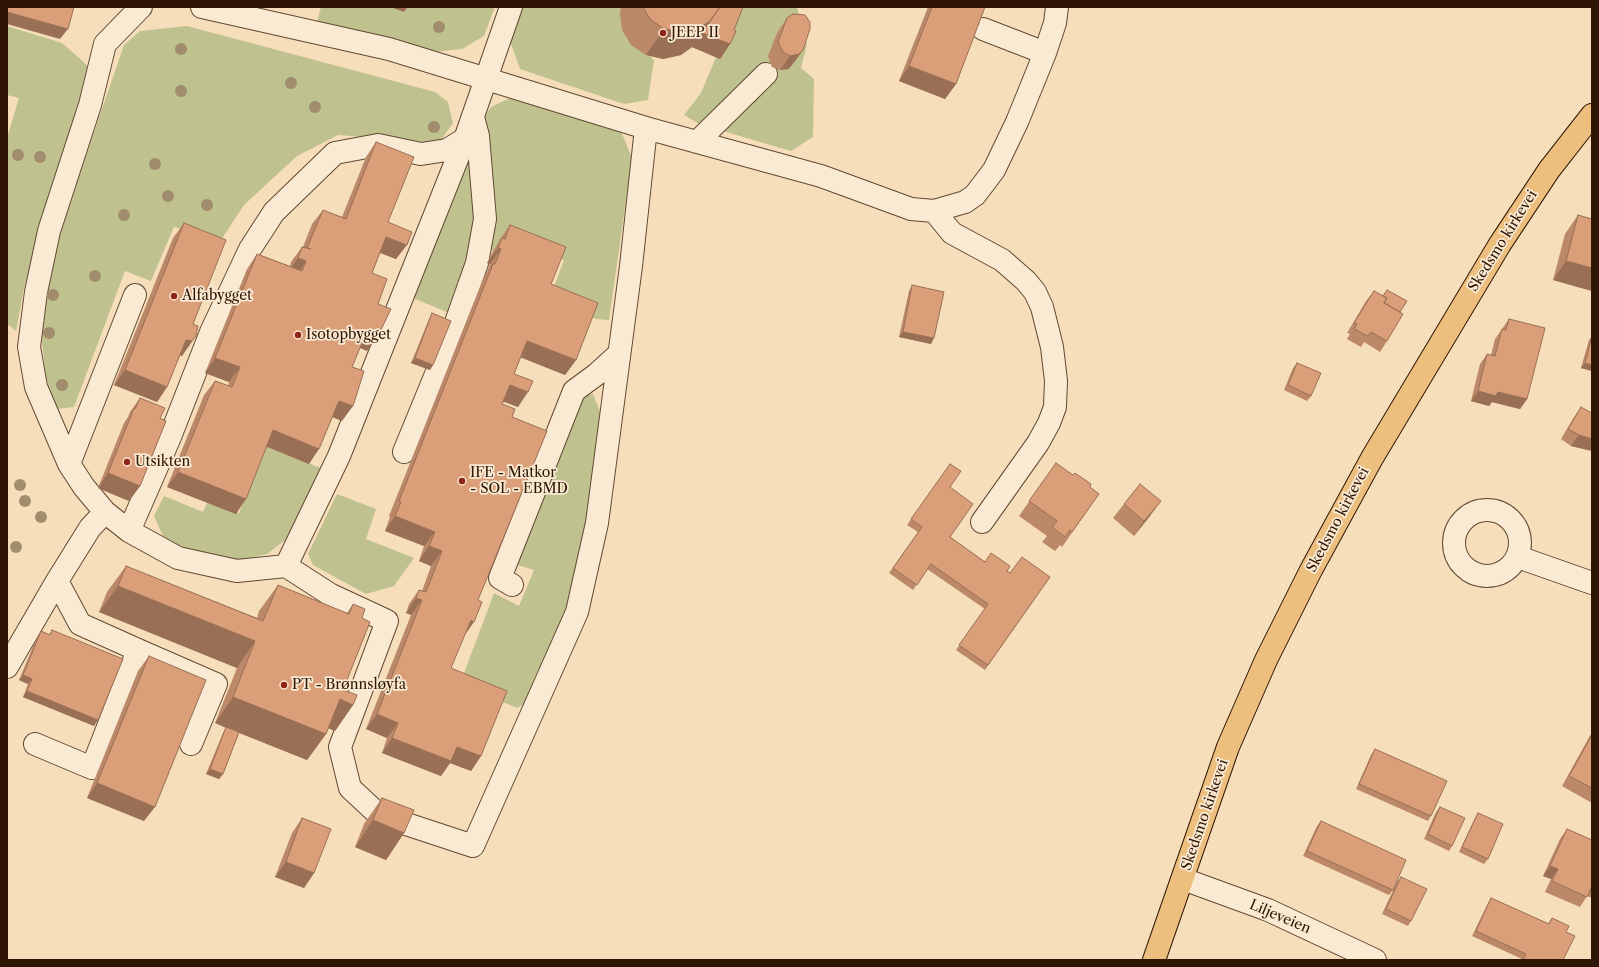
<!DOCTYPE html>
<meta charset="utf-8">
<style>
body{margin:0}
#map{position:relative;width:1599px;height:967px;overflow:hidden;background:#f7debb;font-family:"Libre Caslon Text",serif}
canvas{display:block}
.frame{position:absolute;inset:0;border:8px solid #2f1604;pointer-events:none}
</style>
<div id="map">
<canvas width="1599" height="967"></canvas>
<div class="frame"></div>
</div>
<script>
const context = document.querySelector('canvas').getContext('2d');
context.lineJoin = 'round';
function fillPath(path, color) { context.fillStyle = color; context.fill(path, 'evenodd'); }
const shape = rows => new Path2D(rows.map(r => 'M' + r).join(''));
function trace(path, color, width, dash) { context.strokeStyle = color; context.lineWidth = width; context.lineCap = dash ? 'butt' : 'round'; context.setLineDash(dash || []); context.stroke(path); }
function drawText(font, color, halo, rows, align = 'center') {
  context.font = font + ' "Libre Caslon Text",serif'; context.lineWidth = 3.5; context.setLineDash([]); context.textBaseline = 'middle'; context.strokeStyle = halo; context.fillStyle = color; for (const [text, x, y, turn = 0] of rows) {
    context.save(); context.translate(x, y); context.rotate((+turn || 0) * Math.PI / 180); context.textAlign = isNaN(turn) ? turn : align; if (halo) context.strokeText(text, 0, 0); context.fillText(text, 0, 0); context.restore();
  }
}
const green = shape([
 [321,7,392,7,405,12,407,7,495,7,484,36,462,49,434,52,317,22],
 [522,7,624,7,622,28,654,60,648,100,624,104,520,69,510,41],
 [737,7,797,7,807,44,801,68,814,79,813,137,791,151,699,124,684,115,701,93],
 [7,26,62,43,88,66,75,124,24,288,16,331,7,324,7,138,19,98,7,95],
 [187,26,435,92,448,102,453,123,439,143,338,135,297,156,244,205,221,240,174,227,151,281,125,271,74,407,56,409,46,378,41,335,47,286,59,237,91,141,124,45,140,31],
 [510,98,620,129,632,158,609,320,596,319,549,300,564,260,506,240,500,254,488,249,483,119,491,107],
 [480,155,485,219,449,313,413,298,456,161],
 [593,394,602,416,590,520,570,604,546,665,537,672,524,704,517,708,460,684,494,593,519,606,534,570,514,564,584,396],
 [265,446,321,468,293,534,267,554,237,561,184,552,163,536,154,516,164,496,203,512,208,501,239,513],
 [337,494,376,509,366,539,414,558,394,586,366,594,313,565,308,554]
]);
const minor = shape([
 [141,7,105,44,90,105,49,231,36,292,29,347,36,387,69,464,84,487,105,512,129,531,178,558,237,571,286,566,339,456,465,139,511,7],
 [202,7,389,49,646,128,821,176,911,209,934,211,965,202,975,195,994,170,1017,122,1045,53,1055,23,1057,7],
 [983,29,1045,53],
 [697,142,766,74],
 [934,211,952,233,1002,260,1026,281,1035,292,1042,307,1052,347,1056,381,1055,407,1049,423,1038,443,982,522],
 [404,452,448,345,477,263,485,219,478,136,473,117],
 [69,464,135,295],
 '1454 543a33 33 0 1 1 66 0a33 33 0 1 1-66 0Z',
 [129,531,170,437,211,332,250,249,274,212,335,153,378,145,421,154,447,150,465,139],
 [1518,557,1592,583],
 [286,566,331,595,387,621,340,747,350,788,379,815,473,846,577,612,597,523,631,266,646,128],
 [512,585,500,578,574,391,597,374,619,354],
 [138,650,216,684,191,744],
 [7,667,57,581,90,528,105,512],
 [35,744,92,768,138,650,80,624,57,581],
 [1183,879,1268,910,1375,960]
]);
const highway = shape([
 [1154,960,1228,747,1266,660,1311,570,1372,458,1500,244,1549,170,1592,115]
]);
const trees = [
 [439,27],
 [181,49],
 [291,83],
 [181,91],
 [315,107],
 [434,127],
 [18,155],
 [40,157],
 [155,164],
 [168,196],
 [207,205],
 [124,215],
 [95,276],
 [53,295],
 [49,333],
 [62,385],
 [20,485],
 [25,501],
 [41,517],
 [16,547]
];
const wall = shape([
 [621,7,743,7,734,30,730,44,720,59,692,47,681,55,663,59,646,55,631,45,622,30,620,13],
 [928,7,985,7,956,84,945,99,899,81],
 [787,18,803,50,792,65,788,69,780,70,772,67,768,56,777,33],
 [376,142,388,222,396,259,380,253,372,273,378,304,367,351,360,348,352,367,342,421,332,417,309,464,267,447,236,514,167,487,204,395,215,381,228,386,229,382,205,373,247,269,257,254,290,266,291,262,302,247,303,247,312,224,323,210,342,217,366,157],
 [1578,215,1592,219,1592,291,1553,280,1565,234],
 [184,223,193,324,182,356,180,355,167,387,157,402,114,385,173,238],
 [510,225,551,284,576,360,565,375,521,357,514,374,518,407,504,402,502,404,512,417,478,600,451,668,481,756,471,771,450,763,441,776,382,753,387,738,366,729,411,615,406,613,409,604,419,590,422,591,431,566,419,561,424,546,385,531,390,517,389,516,483,279,487,272,490,264,487,263,492,253,498,243,500,239],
 [912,285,931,344,899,337,909,291],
 [1387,290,1400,312,1387,341,1380,352,1364,342,1361,347,1347,339,1350,334,1347,333,1366,301,1374,291,1383,296],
 [432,313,430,370,411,363,429,319],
 [1509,319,1527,399,1520,409,1492,402,1489,406,1471,401,1480,364,1487,354,1491,355,1495,339],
 [1592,336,1592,371,1581,368,1589,340],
 [1297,363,1311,396,1307,401,1284,390,1293,368],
 [140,398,160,418,140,486,129,501,98,488,124,423,128,417,130,412],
 [1581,407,1592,451,1571,446,1561,439,1574,417],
 [1056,463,1099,494,1062,547,1060,545,1055,551,1042,542,1047,536,1019,516],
 [950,464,950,537,985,562,1007,571,1010,573,1050,577,985,670,956,650,985,609,927,569,913,590,889,573,918,532,907,525],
 [1124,504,1150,516,1134,536,1113,518],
 [126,566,257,618,259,611,278,585,347,613,353,604,362,618,343,690,353,705,335,731,328,728,326,734,307,760,239,733,223,774,219,779,206,774,223,733,226,728,215,723,237,668,99,612,107,592],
 [52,630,94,726,23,697,28,684,19,680,37,637,41,631,49,635],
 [149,656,144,821,87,798,138,671],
 [1592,732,1592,803,1562,786],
 [1375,749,1431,816,1428,821,1356,789,1371,755],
 [382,798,404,833,386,860,355,847,364,824],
 [1440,807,1452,846,1449,851,1424,839,1436,812],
 [1478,813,1488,859,1484,864,1459,852,1475,818],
 [302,818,314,873,304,888,275,877,292,833],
 [1321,821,1393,890,1389,895,1303,856,1317,826],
 [1567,829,1592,840,1592,898,1587,896,1580,907,1545,892,1551,879,1543,876,1560,839],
 [1401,877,1411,921,1408,926,1382,914,1397,882],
 [1491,898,1548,924,1552,918,1566,932,1563,960,1522,960,1522,959,1472,936,1488,903]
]);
const shadedWall = shape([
 [390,7,408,7,404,12],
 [7,12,68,29,60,39,7,24],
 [710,21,730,44,720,59,692,47,681,55,663,59,646,55,664,29],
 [803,50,792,65,788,69,780,70,790,56],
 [909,66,956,84,945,99,899,81],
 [386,237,407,245,396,259,376,251],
 [307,248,311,249,306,261,296,276,287,273,298,258,300,259],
 [498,248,501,249,490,264,487,263],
 [1566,261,1592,268,1592,291,1553,280],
 [367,331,378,336,367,351,356,346],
 [903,332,934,338,931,344,899,337],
 [196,336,182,356,176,354,186,340],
 [527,341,576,360,565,375,517,356],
 [215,358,240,367,229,382,205,373],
 [415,358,433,365,430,370,411,363],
 [1585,363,1592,365,1592,371,1581,368],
 [125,370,167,387,157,402,114,385],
 [510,385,528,392,518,407,500,400],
 [1478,391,1498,392,1527,399,1520,409,1492,402,1489,406,1471,401],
 [339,401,353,406,342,421,328,415],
 [273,430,319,449,309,464,263,445],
 [1579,435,1592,439,1592,451,1571,446],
 [178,472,246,499,236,514,167,487],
 [108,473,140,486,129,501,98,488],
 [1161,501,1150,516,1134,536,1144,521],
 [395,516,435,532,424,546,385,531],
 [429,546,442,551,431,566,419,561],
 [118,586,255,641,237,668,99,612],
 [416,598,422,600,411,615,406,613],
 [471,620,474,622,464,636],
 [23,675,32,679,28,684,19,680],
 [27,691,98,720,94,726,23,697],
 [233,697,326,734,307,760,215,723],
 [340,699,353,705,335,731,321,725],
 [377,714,398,723,387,738,366,729],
 [392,738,457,747,481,756,471,771,450,763,441,776,382,753],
 [210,769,223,774,219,779,206,774],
 [97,783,155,807,144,821,87,798],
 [373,820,404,833,386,860,355,847],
 [286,862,314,873,304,888,275,877],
 [1550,866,1558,869,1551,879,1543,876]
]);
const building = shape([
 [7,7,74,7,68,29,7,12,7,7],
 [643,7,720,7,710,21,699,28,682,32,664,29,650,19,643,7],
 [720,7,743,7,734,30,736,31,730,44,702,33,720,7],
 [932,7,985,7,956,84,909,66,932,7],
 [793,14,805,15,810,22,810,29,803,50,799,54,790,56,783,52,778,42,787,18,793,14],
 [376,142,414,157,388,222,412,232,407,245,386,237,372,273,387,279,378,304,391,309,378,336,367,331,352,367,364,371,353,406,339,401,319,449,273,430,246,499,178,472,215,381,232,387,240,367,215,358,257,254,302,271,306,261,298,258,302,247,311,249,307,248,323,210,346,219,376,142],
 [1578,215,1592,219,1592,268,1566,261,1578,215],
 [184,223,226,240,193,324,198,326,196,336,192,341,186,340,167,387,125,370,184,223],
 [510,225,566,247,551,284,598,303,576,360,527,341,514,374,533,381,528,392,510,385,502,404,515,409,512,417,547,431,478,600,482,602,474,622,471,620,451,668,507,691,481,756,457,747,451,761,392,738,398,723,377,714,422,600,416,598,419,590,426,592,442,551,429,546,435,532,395,516,401,502,399,501,493,264,495,264,501,249,498,248,502,238,505,239,510,225],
 [912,285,944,292,934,338,903,332,912,285],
 [1387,290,1407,301,1400,312,1384,303,1387,298,1383,296,1387,290],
 [1374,291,1387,298,1384,303,1403,314,1387,341,1371,332,1368,336,1354,329,1357,324,1354,323,1374,291],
 [432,313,451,321,433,365,415,358,432,313],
 [1509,319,1545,328,1527,399,1498,392,1496,396,1478,391,1487,354,1495,356,1502,329,1506,330,1509,319],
 [1592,336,1592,365,1585,363,1592,336],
 [1297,363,1321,373,1311,396,1288,385,1297,363],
 [140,398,165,408,160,418,166,421,140,486,108,473,134,408,135,409,140,398],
 [1581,407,1592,413,1592,439,1579,435,1568,429,1581,407],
 [1056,463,1073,475,1075,473,1091,484,1090,487,1099,494,1072,532,1070,530,1065,537,1052,527,1057,521,1029,501,1056,463],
 [950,464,961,471,950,487,973,504,950,537,985,562,991,553,1010,566,1007,571,1010,573,1022,557,1050,577,988,665,959,645,988,604,931,564,917,585,893,568,922,527,911,519,950,464],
 [1140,484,1161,501,1144,521,1124,504,1140,484],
 [126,566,263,621,278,585,349,614,353,604,365,609,362,618,370,622,343,690,357,695,353,705,340,699,326,734,233,697,255,641,118,586,126,566],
 [52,630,123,659,98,720,27,691,32,679,23,675,41,631,50,635,52,630],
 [149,656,206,680,155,807,97,783,149,656],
 [226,727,239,732,223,774,210,769,226,727],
 [1592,735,1592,788,1569,776,1592,735],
 [1375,749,1447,781,1431,816,1359,784,1375,749],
 [382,798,414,810,404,833,373,820,382,798],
 [1440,807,1465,818,1452,846,1428,834,1440,807],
 [1478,813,1503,824,1488,859,1462,847,1478,813],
 [302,818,331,829,314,873,286,862,302,818],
 [1321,821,1406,860,1393,890,1307,851,1321,821],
 [1567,829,1592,840,1592,886,1587,897,1552,881,1558,869,1550,866,1567,829],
 [1401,877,1427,889,1411,921,1386,909,1401,877],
 [1491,898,1549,924,1552,918,1569,926,1566,932,1575,936,1563,960,1523,960,1526,954,1476,931,1491,898]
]);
const markers = [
 [663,33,4,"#8f2418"],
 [174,296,4,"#8f2418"],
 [298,335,4,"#8f2418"],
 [127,462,4,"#8f2418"],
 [462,481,4,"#8f2418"],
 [284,685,4,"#8f2418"]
];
const poiNames = [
 ["JEEP II",671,33],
 ["Alfabygget",182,296],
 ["Isotopbygget",306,335],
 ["Utsikten",135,462],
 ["IFE - Matkor",470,473],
 ["- SOL - EBMD",470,489],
 ["PT - Brønnsløyfa",292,685]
];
const streetNames = [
 ["Skedsmo kirkevei",1503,241,-58],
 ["Skedsmo kirkevei",1338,520,-62],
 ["Skedsmo kirkevei",1205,815,-71],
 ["Liljeveien",1280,917,23]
];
fillPath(green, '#bfc18e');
trace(minor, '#614832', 24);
trace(highway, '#2f1604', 24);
trace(minor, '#faead3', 22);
trace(highway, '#ecbf7e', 22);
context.fillStyle = '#a18c6d';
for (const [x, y] of trees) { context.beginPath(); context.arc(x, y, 6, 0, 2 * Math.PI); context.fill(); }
fillPath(wall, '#bb8868');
fillPath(shadedWall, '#996f55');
fillPath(building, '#da9e79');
trace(building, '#996f55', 1);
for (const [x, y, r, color] of markers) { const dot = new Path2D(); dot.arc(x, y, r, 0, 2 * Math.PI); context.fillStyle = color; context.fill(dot); trace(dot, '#faead3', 1.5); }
drawText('14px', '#2f1604', '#faead3', poiNames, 'left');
drawText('14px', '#2f1604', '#faead3', streetNames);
</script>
